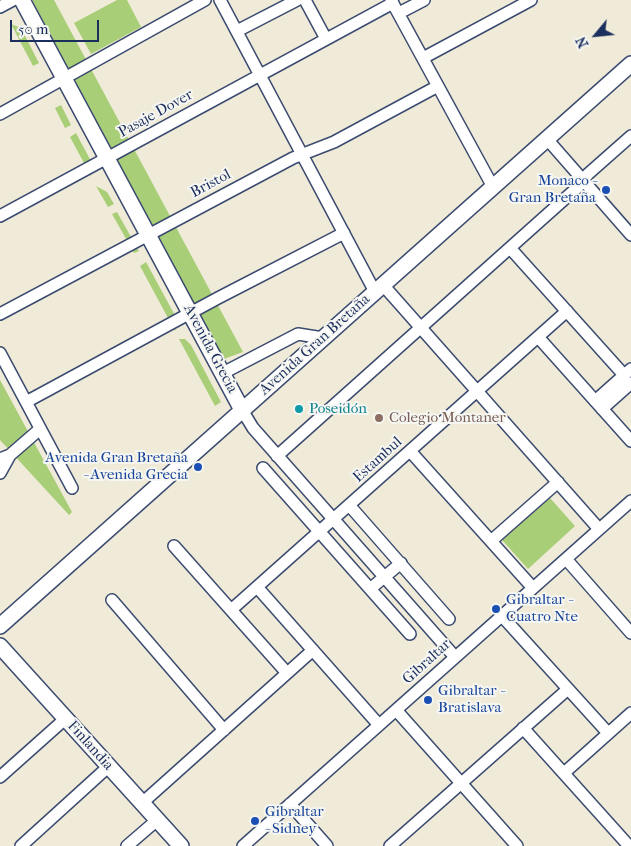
<!DOCTYPE html>
<meta charset="utf-8">
<style>
body{margin:0}
#map{position:relative;width:631px;height:846px;overflow:hidden;background:#f0ebd8;font-family:"IM FELL French Canon",serif}
canvas{display:block}
.north{position:absolute;left:571px;top:10px;width:50px;height:50px;-webkit-text-stroke:4px #f6f6f2;paint-order:stroke;rotate:242deg;font-size:14px;font-weight:700;line-height:20px;text-align:center;color:#1b2f5e}
.north::after{content:'';display:block;margin:auto;width:18px;height:22px;background:#1b2f5e;clip-path:polygon(50% 0,100% 100%,50% 72%,0 100%)}
.scale{position:absolute;left:10px;top:20px;width:89px;height:22px;box-sizing:border-box;border:2px solid #1b2f5e;border-top:0;padding-left:6px;font-size:15px;line-height:18px;white-space:nowrap;color:#1b2f5e;-webkit-text-stroke:4px #f6f6f2;paint-order:stroke}
</style>
<div id="map">
<canvas width="631" height="846"></canvas>
<div class="north">N</div>
<div class="scale">50 m</div>
</div>
<script>
const context = document.querySelector('canvas').getContext('2d');
context.lineJoin = 'round';
function fillPath(path, color) { context.fillStyle = color; context.fill(path, 'evenodd'); }
const shape = rows => new Path2D(rows.map(r => 'M' + r).join(''));
function trace(path, color, width, dash) { context.strokeStyle = color; context.lineWidth = width; context.lineCap = dash ? 'butt' : 'round'; context.setLineDash(dash || []); context.stroke(path); }
function drawText(font, color, halo, rows, align = 'center') {
  context.font = font + ' "IM FELL French Canon",serif'; context.lineWidth = 4; context.setLineDash([]); context.textBaseline = 'middle'; context.strokeStyle = halo; context.fillStyle = color; for (const [text, x, y, turn = 0] of rows) {
    context.save(); context.translate(x, y); context.rotate((+turn || 0) * Math.PI / 180); context.textAlign = isNaN(turn) ? turn : align; if (halo) context.strokeText(text, 0, 0); context.fillText(text, 0, 0); context.restore();
  }
}
const green = shape([
 [32,0,54,0,243,352,224,359],
 [117,0,127,0,141,27,91,54,74,23],
 [11,24,21,28,39,63,33,66],
 [61,105,71,125,65,128,55,108],
 [76,133,92,163,93,168,91,176,70,137],
 [96,186,107,192,114,204,108,207],
 [117,212,139,251,134,253,112,214],
 [146,262,178,321,175,331,140,266],
 [179,339,185,339,191,345,221,402,215,406],
 [0,380,72,512,69,515,0,440],
 [550,498,575,526,528,569,502,540]
]);
const street = shape([
 [220,0,375,292],
 [305,0,326,39],
 [391,0,493,187],
 [0,7,13,0],
 [399,13,424,0],
 [237,31,297,0],
 [423,58,531,0],
 [0,114,205,0],
 [547,139,631,235],
 [0,216,393,3],
 [510,248,624,375],
 [383,285,599,529],
 [0,314,293,158,334,142,438,86],
 [538,337,631,441],
 [0,353,72,488],
 [223,373,298,334,323,338],
 [595,401,631,369],
 [26,402,218,298,344,233],
 [602,409,631,383],
 [242,410,253,428,455,657],
 [410,451,533,588],
 [277,456,578,187,588,174,631,136],
 [0,459,10,455,40,429],
 [263,468,410,634],
 [0,473,10,455],
 [349,505,449,619],
 [491,541,558,482],
 [174,546,287,673],
 [566,559,631,633],
 [257,587,379,725],
 [370,589,401,563],
 [112,600,224,730],
 [231,610,567,311],
 [502,616,608,733],
 [396,710,517,846],
 [523,728,629,846],
 [564,773,631,713],
 [0,777,65,719],
 [141,804,313,650],
 [290,804,327,846],
 [21,846,108,767],
 [127,846,156,821],
 [243,846,631,501],
 [390,846,568,689]
]);
const secondary = shape([
 [22,0,242,410],
 [0,626,631,64],
 [0,646,181,846]
]);
const markers = [
 [606,190,5,"#1a4fb4"],
 [299,409,5,"#0f9aa8"],
 [379,418,5,"#8d6e63"],
 [198,467,5,"#1a4fb4"],
 [496,609,5,"#1a4fb4"],
 [428,700,5,"#1a4fb4"],
 [255,821,5,"#1a4fb4"]
];
const streetNames = [
 ["Pasaje Dover",156,114,-29],
 ["Bristol",211,184,-28],
 ["Avenida Gran Bretaña",315,345,-42],
 ["Avenida Grecia",210,349,62],
 ["Estambul",378,460,-42],
 ["Gibraltar",427,662,-42],
 ["Finlandia",90,746,48]
];
const transitNames = [
 ["Monaco -",596,181,"right"],
 ["Gran Bretaña",596,198,"right"],
 ["Avenida Gran Bretaña",188,458,"right"],
 ["- Avenida Grecia",188,475,"right"],
 ["Gibraltar -",506,600],
 ["Cuatro Nte",506,617],
 ["Gibraltar -",438,691],
 ["Bratislava",438,708],
 ["Gibraltar",265,812],
 ["- Sidney",265,829]
];
const cultureNames = [
 ["Poseidón",309,409]
];
const educationNames = [
 ["Colegio Montaner",389,418]
];
fillPath(green, '#a9ce78');
trace(street, '#3b4b70', 14);
trace(secondary, '#3b4b70', 18);
trace(street, '#fff', 11);
trace(secondary, '#fff', 15);
for (const [x, y, r, color] of markers) { const dot = new Path2D(); dot.arc(x, y, r, 0, 2 * Math.PI); context.fillStyle = color; context.fill(dot); trace(dot, '#f6f6f2', 2); }
drawText('15px', '#1b2f5e', '#f6f6f2', streetNames);
drawText('15px', '#164399', '#f6f6f2', transitNames, 'left');
drawText('15px', '#0d838f', '#f6f6f2', cultureNames, 'left');
drawText('15px', '#785e54', '#f6f6f2', educationNames, 'left');
</script>
